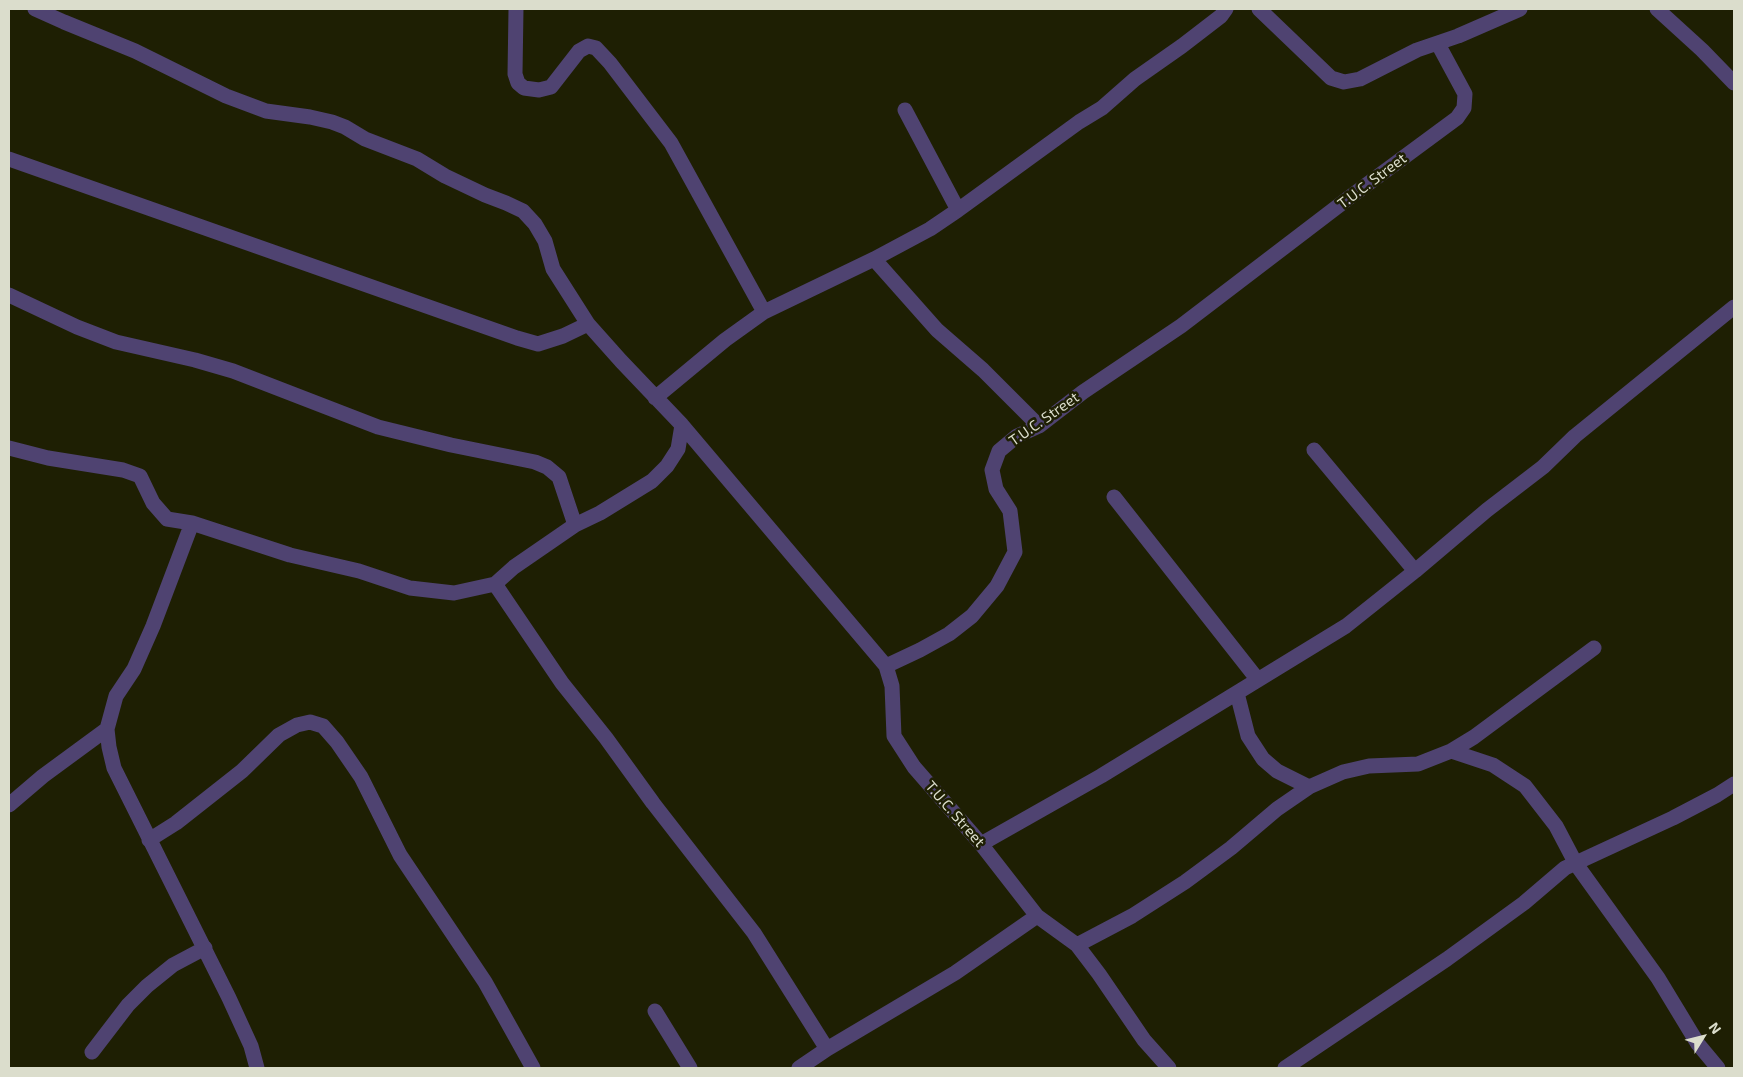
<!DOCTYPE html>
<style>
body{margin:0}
#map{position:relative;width:1743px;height:1077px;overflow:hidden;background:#1e1f03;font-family:"Exo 2",sans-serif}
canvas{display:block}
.frame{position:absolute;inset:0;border:10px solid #dbddcc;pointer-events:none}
.north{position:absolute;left:1678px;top:1012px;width:50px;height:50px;-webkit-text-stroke:4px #1e1f03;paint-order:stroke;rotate:54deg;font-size:14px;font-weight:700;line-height:20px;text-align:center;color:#dbddcc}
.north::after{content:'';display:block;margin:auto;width:18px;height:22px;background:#dbddcc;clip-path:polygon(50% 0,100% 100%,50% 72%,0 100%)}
</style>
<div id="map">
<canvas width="1743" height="1077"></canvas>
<div class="frame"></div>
<div class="north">N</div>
</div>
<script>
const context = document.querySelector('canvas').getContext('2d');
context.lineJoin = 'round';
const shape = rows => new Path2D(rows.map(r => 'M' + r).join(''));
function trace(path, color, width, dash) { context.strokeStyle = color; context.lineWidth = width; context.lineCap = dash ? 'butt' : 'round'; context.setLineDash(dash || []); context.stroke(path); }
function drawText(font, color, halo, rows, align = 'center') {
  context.font = font + ' "Exo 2",sans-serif'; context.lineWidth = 5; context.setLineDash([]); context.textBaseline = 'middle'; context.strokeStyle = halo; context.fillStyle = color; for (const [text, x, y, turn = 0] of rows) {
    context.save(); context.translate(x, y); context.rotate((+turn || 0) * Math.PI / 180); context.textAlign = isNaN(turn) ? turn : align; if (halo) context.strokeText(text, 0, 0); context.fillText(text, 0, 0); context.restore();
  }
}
const street = shape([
 [516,9,515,74,518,83,524,88,539,90,551,87,579,51,588,46,596,48,610,63,671,143,764,312],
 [1259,9,1331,78,1344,82,1360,79,1417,50,1458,36,1520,9],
 [1657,9,1702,50,1734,83],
 [905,110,958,210],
 [9,159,517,338,538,344,563,336,588,324,553,269,545,241,535,224,523,211,506,203,485,195,445,176,417,159,365,139,345,127,332,122,310,117,266,111,226,96,135,51,64,22,35,9],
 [874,259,937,330,983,370,1039,426],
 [9,295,77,327,116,342,195,360,233,371,378,427,451,445,535,462,547,467,559,477,575,525],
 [588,324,621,361,682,425,886,666],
 [655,398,725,340,764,312,874,259,930,229,958,210,1079,122,1102,108,1135,79,1182,46,1221,16,1226,9],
 [9,448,48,458,123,470,140,476,153,503,167,519,192,523,290,555,359,571,410,588,454,593,495,584,514,567,575,525,600,513,652,481,667,466,678,449,682,425],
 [1314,450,1415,571],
 [1114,497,1258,680],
 [192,523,153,626,134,669,116,696,107,729,109,747,114,768,229,998,251,1046,257,1068],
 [495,584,562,683,606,738,653,803,754,933,827,1049],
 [1237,693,1248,736,1263,759,1277,771,1309,787],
 [1451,751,1493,765,1525,786,1556,826,1576,864,1658,978,1698,1044,1718,1068],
 [9,805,43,776,107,729],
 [149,840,176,823,242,771,279,735,297,725,310,722,323,726,337,742,361,777,400,855,485,982,533,1068],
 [981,844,1101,776,1346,626,1415,571,1487,510,1543,467,1575,436,1734,307],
 [1077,945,1132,916,1185,882,1231,848,1277,809,1309,787,1343,772,1369,766,1418,764,1451,751,1474,737,1594,648],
 [655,1011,690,1068],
 [92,1052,128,1005,147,986,173,965,205,948],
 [799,1068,827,1049,955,973,1037,916],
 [1169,1068,1144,1040,1099,974,1077,945,1037,916,981,844,914,767,894,736,892,686,886,666,920,650,949,634,972,616,997,586,1015,552,1010,511,996,489,992,470,999,451,1017,436,1039,426,1083,392,1181,326,1350,197,1457,118,1464,108,1465,94,1438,44],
 [1285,1068,1447,959,1524,903,1565,868,1673,818,1717,795,1734,784]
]);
const streetNames = [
 ["T.U.C. Street",1372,181,-37],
 ["T.U.C. Street",1044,419,-35],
 ["T.U.C. Street",955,814,49]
];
trace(street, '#4f4371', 15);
drawText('15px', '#dbddcc', '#1e1f03', streetNames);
</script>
